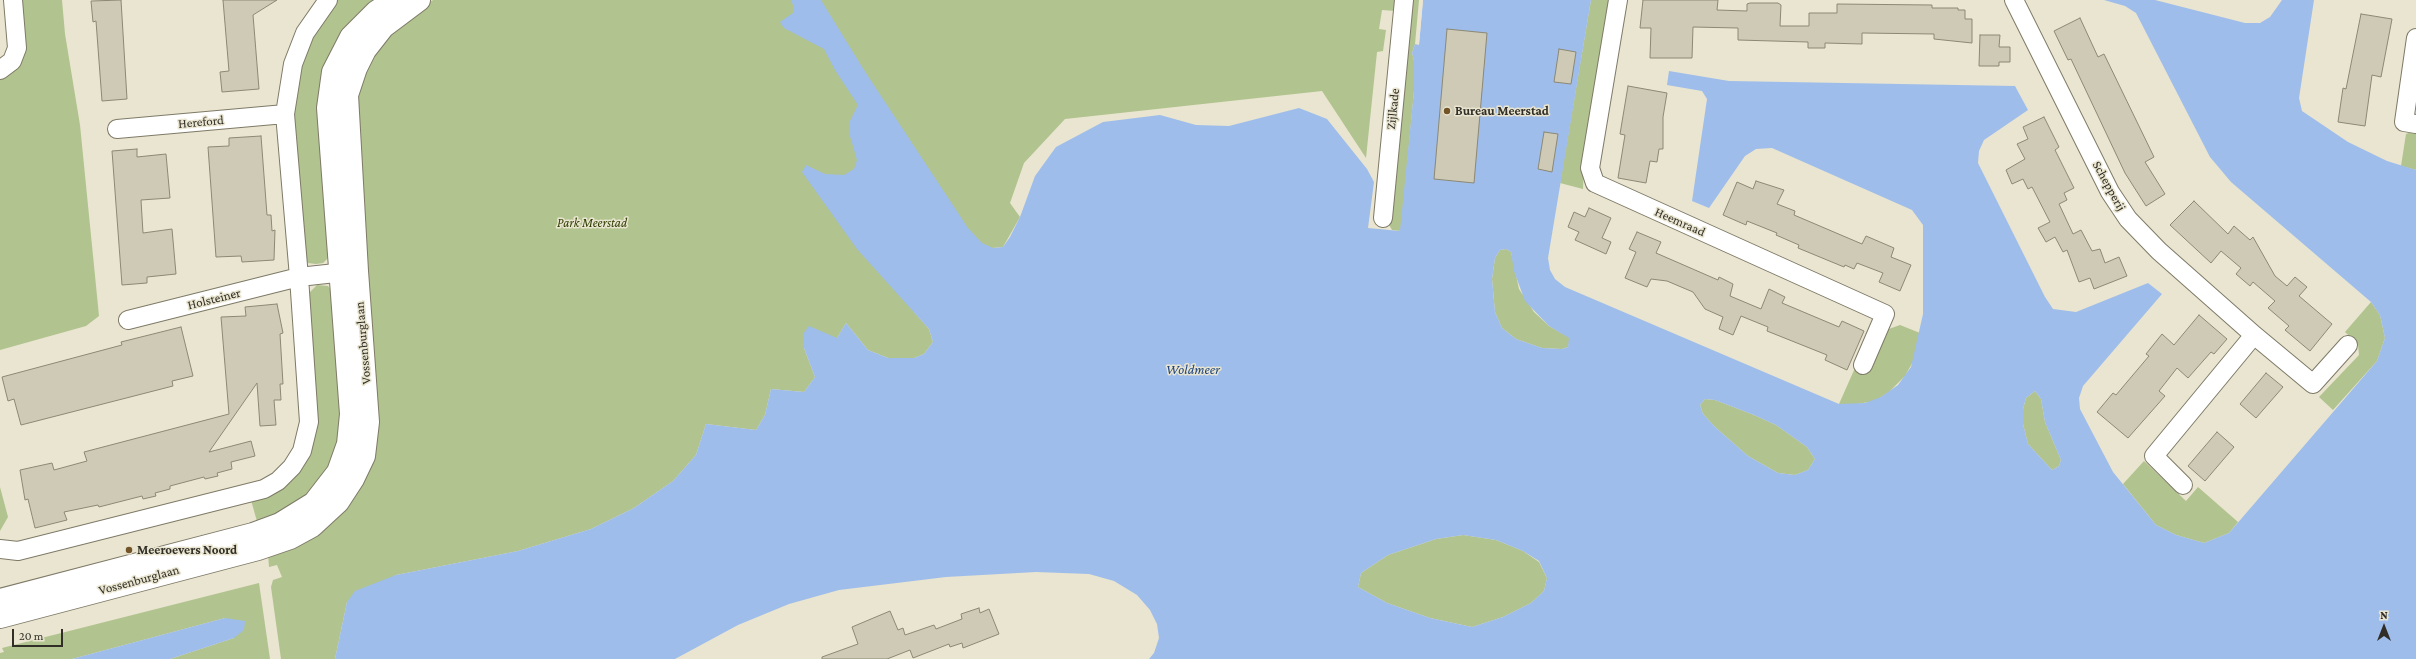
<!DOCTYPE html>
<style>
body{margin:0}
#map{position:relative;width:2416px;height:659px;overflow:hidden;background:#e9e5d0;font-family:"Crimson Pro",serif}
canvas{display:block}
.north{position:absolute;left:2364px;top:607px;width:40px;height:40px;-webkit-text-stroke:3px #e9e5d0;paint-order:stroke;rotate:0deg;font-size:11px;font-weight:700;line-height:16px;text-align:center;color:#302e26}
.north::after{content:'';display:block;margin:auto;width:14px;height:18px;background:#302e26;clip-path:polygon(50% 0,100% 100%,50% 72%,0 100%)}
.scale{position:absolute;left:12px;top:629px;width:51px;height:18px;box-sizing:border-box;border:2px solid #302e26;border-top:0;padding-left:5px;font-size:12px;line-height:14px;white-space:nowrap;color:#302e26;-webkit-text-stroke:3px #e9e5d0;paint-order:stroke}
</style>
<div id="map">
<canvas width="2416" height="659"></canvas>
<div class="north">N</div>
<div class="scale">20 m</div>
</div>
<script>
const context = document.querySelector('canvas').getContext('2d');
context.lineJoin = 'round';
function fillPath(path, color) { context.fillStyle = color; context.fill(path, 'evenodd'); }
const shape = rows => new Path2D(rows.map(r => 'M' + r).join(''));
function trace(path, color, width, dash) { context.strokeStyle = color; context.lineWidth = width; context.lineCap = dash ? 'butt' : 'round'; context.setLineDash(dash || []); context.stroke(path); }
function drawText(font, color, halo, rows, align = 'center') {
  context.font = font + ' "Crimson Pro",serif'; context.lineWidth = 3; context.setLineDash([]); context.textBaseline = 'middle'; context.strokeStyle = halo; context.fillStyle = color; for (const [text, x, y, turn = 0] of rows) {
    context.save(); context.translate(x, y); context.rotate((+turn || 0) * Math.PI / 180); context.textAlign = isNaN(turn) ? turn : align; if (halo) context.strokeText(text, 0, 0); context.fillText(text, 0, 0); context.restore();
  }
}
const green = shape([
 [21,0,62,0,65,34,80,125,99,316,86,326,0,350,0,78],
 [334,0,383,0,372,7,329,257,323,263,316,264,308,263,302,255,291,113,301,55],
 [433,0,1397,0,1396,11,1382,10,1379,29,1386,30,1383,51,1377,52,1366,158,1322,91,1065,119,1024,163,1010,203,1020,217,1003,247,992,248,914,312,929,329,933,342,924,354,914,358,888,358,868,350,846,323,837,338,804,348,815,377,804,392,771,389,765,415,756,430,706,424,696,455,673,481,634,508,591,529,518,551,396,575,347,602,335,659,281,659,271,587,273,580,282,577,277,565,269,567,268,554,338,513,353,99,370,54,408,17],
 [1410,0,1419,0,1415,44,1412,53,1414,60,1414,91,1401,231,1392,230,1388,223],
 [1591,0,1609,0,1584,163,1583,189,1560,183],
 [2416,130,2416,170,2401,166,2406,134],
 [1506,249,1511,252,1519,289,1534,312,1549,326,1570,338,1568,347,1562,349,1542,348,1516,339,1502,328,1495,312,1492,279,1495,258,1500,250],
 [317,285,328,286,333,293,345,423,340,451,311,497,258,525,251,500,311,450,315,436,317,424,308,294],
 [2371,302,2380,315,2385,338,2377,361,2333,410,2319,397,2359,355,2358,344,2345,332],
 [1900,325,1920,333,1915,358,1905,376,1889,392,1875,401,1857,404,1839,404,1855,368,1867,373,1886,330],
 [2035,391,2041,399,2045,422,2061,460,2059,466,2052,470,2028,444,2023,424,2023,409,2026,398],
 [1705,399,1715,400,1754,415,1776,425,1807,447,1815,459,1808,470,1795,475,1778,473,1748,456,1715,427,1703,414,1700,405],
 [2144,461,2186,501,2198,487,2238,522,2229,533,2204,543,2176,535,2156,525,2123,484],
 [0,487,8,517,0,531],
 [1463,535,1496,540,1523,551,1539,562,1547,578,1544,591,1531,603,1503,617,1472,627,1430,618,1387,603,1358,587,1361,573,1388,555,1436,539],
 [259,583,270,659,170,659,234,638,225,618,72,659,0,659,0,653,4,652,2,648]
]);
const water = shape([
 [791,0,821,0,864,70,968,228,982,243,993,248,1003,247,1010,237,1020,217,1035,176,1056,147,1103,122,1160,115,1196,125,1229,126,1299,108,1327,119,1367,169,1374,182,1368,228,1400,231,1414,91,1414,60,1412,53,1415,44,1419,44,1423,0,1591,0,1548,258,1550,270,1555,279,1565,287,1839,404,1865,403,1881,397,1898,385,1911,367,1923,314,1923,225,1912,210,1772,148,1756,149,1745,156,1709,208,1692,201,1707,99,1702,91,1667,85,1669,71,1729,81,2015,86,2028,110,1984,140,1979,151,1978,163,2045,297,2053,309,2076,312,2148,283,2162,294,2083,386,2079,398,2080,409,2113,472,2156,525,2176,535,2204,543,2229,533,2377,361,2385,338,2380,315,2371,302,2231,182,2210,157,2136,13,2125,6,2104,0,2155,0,2245,23,2260,23,2270,17,2282,0,2314,0,2299,98,2302,111,2348,142,2387,161,2416,170,2416,659,1149,659,1154,653,1159,638,1157,624,1150,610,1137,595,1114,581,1089,574,1036,572,946,577,839,590,789,604,738,625,675,659,335,659,347,602,355,591,396,575,518,551,591,529,634,508,673,481,696,455,706,424,756,430,765,415,771,389,804,392,815,377,804,348,803,334,809,326,837,338,846,323,868,350,888,358,914,358,924,354,933,342,929,329,857,249,802,172,806,165,825,174,844,175,854,169,857,160,850,136,849,123,858,105,835,70,824,49,784,28,780,22,793,13,793,5],
 [1506,249,1511,252,1514,271,1525,301,1549,326,1569,338,1568,347,1562,349,1542,348,1516,339,1502,328,1495,312,1492,279,1495,258,1500,250],
 [2035,391,2041,399,2045,422,2061,460,2059,466,2052,470,2028,444,2023,424,2023,409,2026,398],
 [1705,399,1715,400,1754,415,1776,425,1807,447,1815,459,1808,470,1795,475,1778,473,1748,456,1715,427,1703,414,1700,405],
 [1463,535,1496,540,1523,551,1539,561,1547,578,1544,591,1531,603,1503,617,1472,627,1430,618,1387,603,1358,587,1361,573,1388,555,1436,539],
 [225,618,245,621,244,630,234,638,170,659,72,659]
]);
const pier = shape([
 [1421,0,1423,0,1419,45,1415,44,1417,42]
]);
const building = shape([
 [121,0,127,99,102,101,96,21,93,22,91,1,121,0],
 [223,0,277,0,253,15,259,89,222,92,220,72,229,71,223,0],
 [1643,0,1718,0,1717,10,1747,11,1747,4,1750,3,1778,3,1781,5,1780,26,1809,26,1809,13,1837,13,1837,4,1932,5,1932,8,1958,8,1958,10,1965,10,1965,19,1972,19,1972,43,1934,39,1934,34,1862,33,1862,44,1825,43,1825,48,1808,48,1808,42,1738,40,1738,28,1693,27,1692,58,1650,58,1651,28,1640,28,1643,0],
 [2361,14,2392,19,2381,77,2372,75,2365,126,2338,122,2343,88,2346,89,2361,14],
 [2080,18,2098,57,2104,54,2154,157,2145,162,2165,194,2146,206,2125,173,2071,59,2068,60,2054,31,2080,18],
 [1447,29,1487,33,1474,183,1434,179,1447,29],
 [1980,35,2000,35,1999,47,2010,47,2010,62,1999,62,1999,66,1979,66,1980,35],
 [1559,49,1576,52,1571,84,1554,82,1559,49],
 [1628,86,1667,93,1663,117,1663,149,1659,149,1657,162,1650,161,1646,183,1618,178,1625,135,1620,134,1628,86],
 [2044,117,2059,147,2055,150,2074,188,2064,193,2067,200,2059,204,2073,234,2081,230,2092,251,2100,249,2105,263,2119,257,2127,276,2094,289,2090,278,2079,282,2067,250,2063,252,2055,237,2046,242,2038,228,2050,222,2032,187,2028,189,2023,179,2012,184,2006,170,2025,159,2017,144,2028,139,2023,127,2044,117],
 [1544,132,1558,134,1552,172,1538,169,1544,132],
 [261,136,267,215,271,215,272,231,275,230,274,260,242,262,241,256,216,257,208,147,229,146,229,138,261,136],
 [137,149,137,157,166,154,170,198,141,200,143,233,172,229,176,274,147,277,147,283,122,285,112,151,137,149],
 [1756,181,1784,190,1777,204,1795,211,1794,215,1862,244,1866,236,1894,248,1891,257,1911,265,1900,291,1879,282,1883,273,1857,263,1854,269,1845,265,1844,267,1798,248,1799,245,1776,235,1777,233,1747,221,1746,225,1723,215,1737,182,1753,189,1756,181],
 [2194,201,2228,234,2234,226,2250,240,2253,237,2275,276,2287,286,2295,277,2307,287,2299,296,2332,324,2310,351,2285,330,2289,326,2268,308,2275,301,2253,282,2250,286,2236,274,2241,268,2221,251,2211,263,2170,225,2194,201],
 [1589,208,1611,218,1602,238,1611,242,1606,254,1575,240,1579,232,1568,227,1574,212,1585,217,1589,208],
 [1637,232,1661,242,1656,253,1718,280,1719,277,1733,284,1730,296,1761,309,1769,289,1785,297,1782,303,1839,327,1842,321,1864,331,1847,370,1825,360,1827,355,1767,331,1768,327,1741,316,1733,335,1719,329,1723,317,1705,309,1693,292,1667,281,1651,279,1647,287,1625,278,1636,252,1629,249,1637,232],
 [277,304,283,333,280,334,283,384,280,384,281,400,274,400,276,425,260,426,257,383,209,452,251,441,255,456,231,462,232,469,217,473,218,476,205,479,204,477,170,486,170,489,155,493,156,496,143,499,142,496,99,507,98,505,64,512,67,520,35,528,28,499,25,500,20,470,52,463,54,470,87,461,84,452,229,414,221,317,246,316,245,307,277,304],
 [2199,315,2227,339,2214,354,2211,352,2188,378,2177,368,2159,391,2165,396,2128,438,2097,412,2113,393,2116,395,2149,356,2146,354,2162,334,2174,345,2199,315],
 [181,327,193,376,172,381,173,386,21,425,14,399,8,401,2,377,122,345,121,342,181,327],
 [2266,373,2283,387,2256,418,2240,404,2266,373],
 [2217,432,2234,447,2205,481,2188,466,2217,432],
 [979,608,980,613,989,609,999,634,963,648,962,643,950,647,949,644,913,658,910,650,887,659,822,659,822,657,858,644,852,627,890,611,898,630,903,628,905,635,934,625,936,629,962,619,961,614,979,608]
]);
const minor = shape([
 [1618,0,1590,168,1595,183,1885,314,1863,365],
 [2014,0,2110,192,2128,219,2159,251,2254,335,2313,384,2348,345],
 [2416,38,2404,122,2416,124],
 [0,70,12,61,17,48,13,0],
 [117,129,285,114],
 [1383,218,1404,0],
 [128,320,299,277,354,271],
 [2183,485,2154,456,2254,335],
 [0,549,18,551,264,489,278,481,292,467,302,451,309,422,299,277,285,114,293,64,305,33,328,0]
]);
const tertiary = shape([
 [0,600,253,534,280,524,314,503,338,472,348,444,351,414,328,108,333,72,351,37,376,12,394,0],
 [0,617,258,549,290,538,312,526,338,502,353,479,364,456,368,422,357,271,347,95,356,68,365,50,383,27,419,0]
]);
const markers = [
 [1447,111,4,"#735429"],
 [129,550,4,"#735429"]
];
const streetNames = [
 ["Zijlkade",1393,109,-84],
 ["Hereford",201,122,-5],
 ["Schepperij",2109,186,61],
 ["Heemraad",1680,222,24],
 ["Holsteiner",214,299,-14],
 ["Vossenburglaan",363,343,-95],
 ["Vossenburglaan",139,580,-15]
];
const poiNames = [
 ["Bureau Meerstad",1455,111],
 ["Meeroevers Noord",137,550]
];
const parkNames = [
 ["Park Meerstad",592,223]
];
const waterNames = [
 ["Woldmeer",1193,370]
];
fillPath(green, '#b1c38e');
fillPath(water, '#9ebdeb');
fillPath(pier, '#e9e5d0');
fillPath(building, '#cecab5');
trace(building, '#8c8874', 1);
trace(minor, '#7e7a67', 20);
trace(tertiary, '#7e7a67', 24);
trace(minor, '#fff', 18);
trace(tertiary, '#fff', 22);
for (const [x, y, r, color] of markers) { const dot = new Path2D(); dot.arc(x, y, r, 0, 2 * Math.PI); context.fillStyle = color; context.fill(dot); trace(dot, '#e9e5d0', 1.5); }
drawText('13px', '#302e26', '#e9e5d0', streetNames);
drawText('bold 13px', '#302e26', '#e9e5d0', poiNames, 'left');
drawText('italic 13px', '#2e3d00', '#e9e5d0', parkNames);
drawText('italic 14px', '#1f447c', '#e9e5d0', waterNames);
</script>
